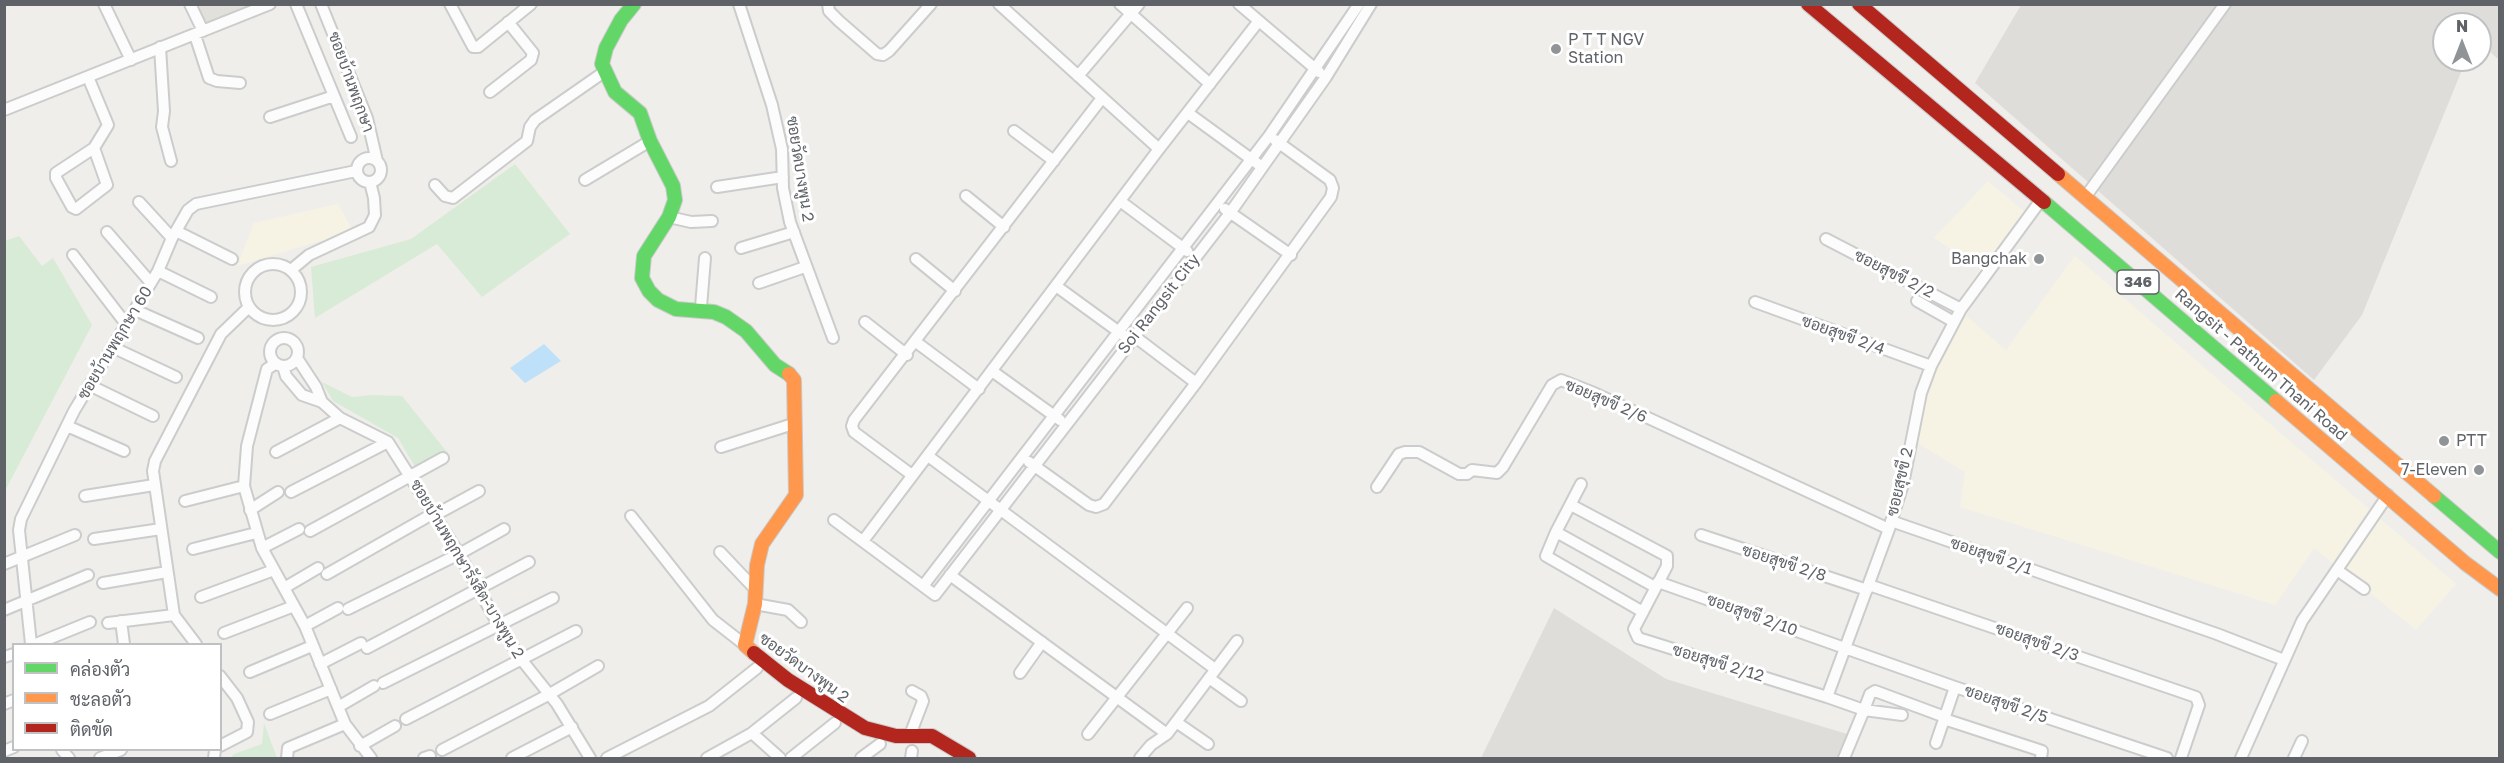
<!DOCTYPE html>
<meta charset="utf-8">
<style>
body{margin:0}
#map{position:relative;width:2504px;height:763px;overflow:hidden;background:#efeeea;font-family:"Golos Text",Sarabun,sans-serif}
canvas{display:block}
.frame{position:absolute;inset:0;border:6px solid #5f6368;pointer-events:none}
.legend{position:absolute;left:12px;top:643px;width:210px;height:108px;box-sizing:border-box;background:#fff;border:2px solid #bfc1c3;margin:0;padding:8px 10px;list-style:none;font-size:18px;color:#5f6368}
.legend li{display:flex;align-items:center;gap:12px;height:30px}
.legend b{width:30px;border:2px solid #bfc1c3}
.north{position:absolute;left:2432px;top:12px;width:60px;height:60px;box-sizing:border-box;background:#fff;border:2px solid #bfc1c3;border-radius:50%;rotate:0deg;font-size:16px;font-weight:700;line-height:24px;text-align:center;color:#5f6368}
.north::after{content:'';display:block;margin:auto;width:21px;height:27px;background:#919496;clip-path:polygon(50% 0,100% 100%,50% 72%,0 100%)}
</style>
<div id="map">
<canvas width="2504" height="763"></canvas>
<div class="frame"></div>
<ul class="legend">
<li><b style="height:8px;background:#63d668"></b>คล่องตัว</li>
<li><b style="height:8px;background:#ff974d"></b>ชะลอตัว</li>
<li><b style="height:8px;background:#b3261e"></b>ติดขัด</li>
</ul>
<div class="north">N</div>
</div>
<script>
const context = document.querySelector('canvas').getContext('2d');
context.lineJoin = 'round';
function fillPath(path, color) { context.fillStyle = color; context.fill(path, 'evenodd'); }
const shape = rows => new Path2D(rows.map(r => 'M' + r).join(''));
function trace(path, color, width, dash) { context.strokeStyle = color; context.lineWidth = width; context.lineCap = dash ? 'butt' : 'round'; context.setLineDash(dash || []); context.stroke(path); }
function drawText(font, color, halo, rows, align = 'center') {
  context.font = font + ' "Golos Text",Sarabun,sans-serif'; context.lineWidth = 6; context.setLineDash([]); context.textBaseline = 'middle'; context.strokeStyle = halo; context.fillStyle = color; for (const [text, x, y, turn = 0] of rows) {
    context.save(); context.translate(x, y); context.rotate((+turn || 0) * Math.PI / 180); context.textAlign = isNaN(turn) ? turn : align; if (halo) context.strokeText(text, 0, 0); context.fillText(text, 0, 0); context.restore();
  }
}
const commercial = shape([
 [1988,181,2026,213,1966,316,2006,350,2075,256,2456,584,2416,630,2314,548,2275,605,1960,507,1965,472,1911,439,1917,396,1959,299,1981,268,1934,238],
 [338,204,353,231,237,266,254,223]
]);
const industrial = shape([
 [2021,5,2499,5,2499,60,2480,43,2480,24,2444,24,2444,60,2466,60,2362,315,2314,380,1975,83],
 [1554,608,1666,679,1847,734,1837,758,1481,758]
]);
const education = shape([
 [193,5,249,5,203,25]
]);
const green = shape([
 [515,164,570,234,482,297,437,244,315,318,311,267,411,239],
 [19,236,42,266,53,258,92,325,5,491,5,241],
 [322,382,352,397,373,395,402,396,447,452,417,470,398,438,333,401],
 [264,723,277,758,230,758,234,754,262,744]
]);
const water = shape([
 [544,344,561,361,525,383,510,368]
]);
const street = shape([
 [104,4,131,60],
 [190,4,203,31],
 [296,4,351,137],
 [321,4,367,118,377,161],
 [450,4,473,47,478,47,531,4],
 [739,4,772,105,782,149,783,188,790,222,833,338],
 [828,4,829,11,839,21,877,54,883,55,889,51,931,4],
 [999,4,1159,149],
 [1120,4,1210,84],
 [1239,4,1319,72],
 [195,35,209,78,217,81,240,83],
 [160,47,164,111,162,127,171,161],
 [1078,76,1139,4],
 [88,77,108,125,94,148,56,173,56,178,72,207,76,209,107,185,94,148],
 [490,92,531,60,533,53,508,22],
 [4,110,270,4],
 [1188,113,1258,164],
 [270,117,334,96],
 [1014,131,1054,161],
 '357 170a12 12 0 1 1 24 0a12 12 0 1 1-24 0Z',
 [585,180,650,141],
 [435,185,445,196,453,198,527,141,530,127,535,120,604,72],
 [717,187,783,177],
 [966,196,1004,227],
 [2086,196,2225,4],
 [1120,201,1187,251],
 [139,202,172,238],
 [1225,209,1291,255],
 [669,217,691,222,712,221],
 [176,231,232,259],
 [107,232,151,283],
 [1826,239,1961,309],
 [741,248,794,232],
 [73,255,126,324],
 [916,259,955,291],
 '245 292a28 28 0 1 1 56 0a28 28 0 1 1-56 0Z',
 [291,270,309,255,369,227,375,215,374,198,370,182],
 [158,271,211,297],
 [759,283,805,267],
 [1056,286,1126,337],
 [1917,301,1954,322],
 [1755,302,1931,366],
 [701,307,705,258],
 [135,310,198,338],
 [865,322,907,355],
 [1134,336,1196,383],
 '270 352a14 14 0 1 1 28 0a14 14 0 1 1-28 0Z',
 [916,342,979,389],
 [112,347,176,377],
 [297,358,316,387,322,402],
 [275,364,267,369,247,446,244,486,262,548,305,626,345,724,371,758],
 [283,366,286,376,302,395,322,402,340,418,388,442,459,554,498,624,521,659,557,704,590,758],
 [992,371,1060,420],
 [89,385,153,416],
 [67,426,124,451],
 [721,447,793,424],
 [276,452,340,418],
 [928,456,1215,669],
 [1029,462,1089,505,1096,507,1104,504,1196,383,1331,197,1333,188,1330,180,1275,140],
 [912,475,854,432,852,426,854,420,1102,98],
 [1581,484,1556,532,1546,556,1643,612],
 [1377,487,1399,454,1405,452,1419,452,1459,474,1467,474,1472,470,1497,473,1503,467,1552,385,1561,380,1594,393,1889,529],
 [291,492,388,442],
 [85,496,154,485],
 [185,501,244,486],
 [1571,505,1667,556,1667,566,1634,629,1638,638,1827,697],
 [250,510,278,492],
 [435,515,479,491],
 [631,516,713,620,745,645],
 [834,520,935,595,1230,213,1326,77,1371,4],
 [1891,521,2217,634,2284,660],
 [310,531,443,458],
 [1556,532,1655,587],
 [1701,535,1867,590],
 [94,539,161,529],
 [863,541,1159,149,1258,22],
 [262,548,299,529],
 [193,549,256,533],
 [720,552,756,590],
 [4,564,75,535],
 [2337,570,2364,589],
 [327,574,434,513],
 [950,575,1167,734],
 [1658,582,1955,687,2167,758],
 [103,583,167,572],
 [1869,585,2196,697,2199,705,2181,758],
 [923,586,1269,136,1359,4],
 [284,588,318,568],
 [201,597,274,570],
 [755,604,788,610,801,622],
 [348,609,459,554,504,529],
 [4,610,88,575],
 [121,621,124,644],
 [108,623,174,615],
 [305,626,338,608],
 [224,633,294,606],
 [31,644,19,530,21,519,74,411,158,271,172,238,188,210,196,204,356,171],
 [36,644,90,622],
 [196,644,174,615,153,471,155,461,221,334,249,307],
 [367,648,529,562],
 [4,657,14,654],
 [320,664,361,643],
 [250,672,312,646],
 [1020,673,1042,642],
 [220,676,237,698,248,722,247,732,220,746],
 [1209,678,1241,701],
 [383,683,553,598],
 [4,704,14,700],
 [338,707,374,686],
 [270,714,331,689],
 [1902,715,1864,710,1870,694,1875,691,1945,717],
 [406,719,576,631],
 [1944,719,2042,751,2041,758],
 [1176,722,1208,744],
 [752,733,780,758],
 [1088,734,1187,608],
 [910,735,923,701,921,696,912,691],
 [1936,743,1955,687],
 [360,746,395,726],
 [62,750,69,758],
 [442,750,548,695,598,666],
 [4,751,14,747],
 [100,758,121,750],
 [214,758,215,750],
 [287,758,288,748,345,724],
 [424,758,430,756],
 [512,758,572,727],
 [607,758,709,706,757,668],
 [707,758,752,733,796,698],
 [791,758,835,723],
 [861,758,880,744],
 [911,758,912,751],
 [1140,758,1151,745,1167,734,1237,641],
 [1844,758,1864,710,1827,697,1889,529,1903,484,1921,393,1931,366,1961,309,2041,200],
 [2241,758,2302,621,2388,495],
 [2294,758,2302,741]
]);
const fast = shape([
 [634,4,621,20,606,48,602,64,615,92,640,113,650,141,673,186,675,200,669,217,644,256,642,278,649,291,658,300,676,309,714,312,726,317,746,331,775,365,789,374],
 [2044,202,2276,401],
 [2434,496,2500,552]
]);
const slow = shape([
 [2058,174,2434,496],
 [2276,401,2465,563,2500,589],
 [754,653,745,645,755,604,757,565,762,544,796,495,794,380,789,374]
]);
const jam = shape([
 [1808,4,2044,202],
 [1859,4,2058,174],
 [754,653,788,680,865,728,896,736,932,736,969,758]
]);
const markers = [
 [1556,49,6,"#919496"],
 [2039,259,6,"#919496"],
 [2444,441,6,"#919496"],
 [2479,470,6,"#919496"]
];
const shields = [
 [2138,282,42]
];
const shieldNames = [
 ["346",2138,282]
];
const poiNames = [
 ["P T T NGV",1568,40],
 ["Station",1568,58],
 ["Bangchak",2027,259,"right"],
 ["PTT",2456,441],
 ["7-Eleven",2467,470,"right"]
];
const streetNames = [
 ["ซอยบ้านพฤกษา",351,82,70],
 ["ซอยวัดบางพูน 2",800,169,81],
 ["ซอยสุขขี 2/2",1894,274,27],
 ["Soi Rangsit City",1159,304,-52],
 ["ซอยสุขขี 2/4",1843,335,20],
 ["ซอยบ้านพฤกษา 60",115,343,-59],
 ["Rangsit - Pathum Thani Road",2261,365,41],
 ["ซอยสุขขี 2/6",1606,401,23],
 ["ซอยสุขขี 2",1900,482,-77],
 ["ซอยสุขขี 2/1",1991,556,19],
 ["ซอยสุขขี 2/8",1784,563,18],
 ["ซอยบ้านพฤกษารังสิต-บางพูน 2",467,569,59],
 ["ซอยสุขขี 2/10",1752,615,20],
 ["ซอยสุขขี 2/3",2037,642,19],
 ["ซอยสุขขี 2/12",1718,663,17],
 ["ซอยวัดบางพูน 2",804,668,36],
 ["ซอยสุขขี 2/5",2006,704,19]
];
fillPath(commercial, '#f7f3e4');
fillPath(industrial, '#dfddda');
fillPath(education, '#e2e0da');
fillPath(green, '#d8ebd6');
fillPath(water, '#bfe0f9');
trace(street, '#cbcccc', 14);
trace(fast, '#cacacb', 16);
trace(slow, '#cacacb', 16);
trace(jam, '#cacacb', 16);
trace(street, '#fdfcfc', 10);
trace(fast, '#63d668', 14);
trace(slow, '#ff974d', 14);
trace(jam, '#b3261e', 14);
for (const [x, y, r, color] of markers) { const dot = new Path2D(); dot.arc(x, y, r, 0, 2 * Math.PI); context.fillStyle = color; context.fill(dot); trace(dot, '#fff', 2); }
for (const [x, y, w] of shields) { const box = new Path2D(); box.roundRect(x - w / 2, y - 12, w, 24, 4.5); context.fillStyle = '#fff'; context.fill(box); trace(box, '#5f6368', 1.5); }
drawText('bold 15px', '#5f6368', null, shieldNames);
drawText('16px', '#5f6368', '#fff', poiNames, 'left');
drawText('16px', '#5f6368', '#fff', streetNames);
</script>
